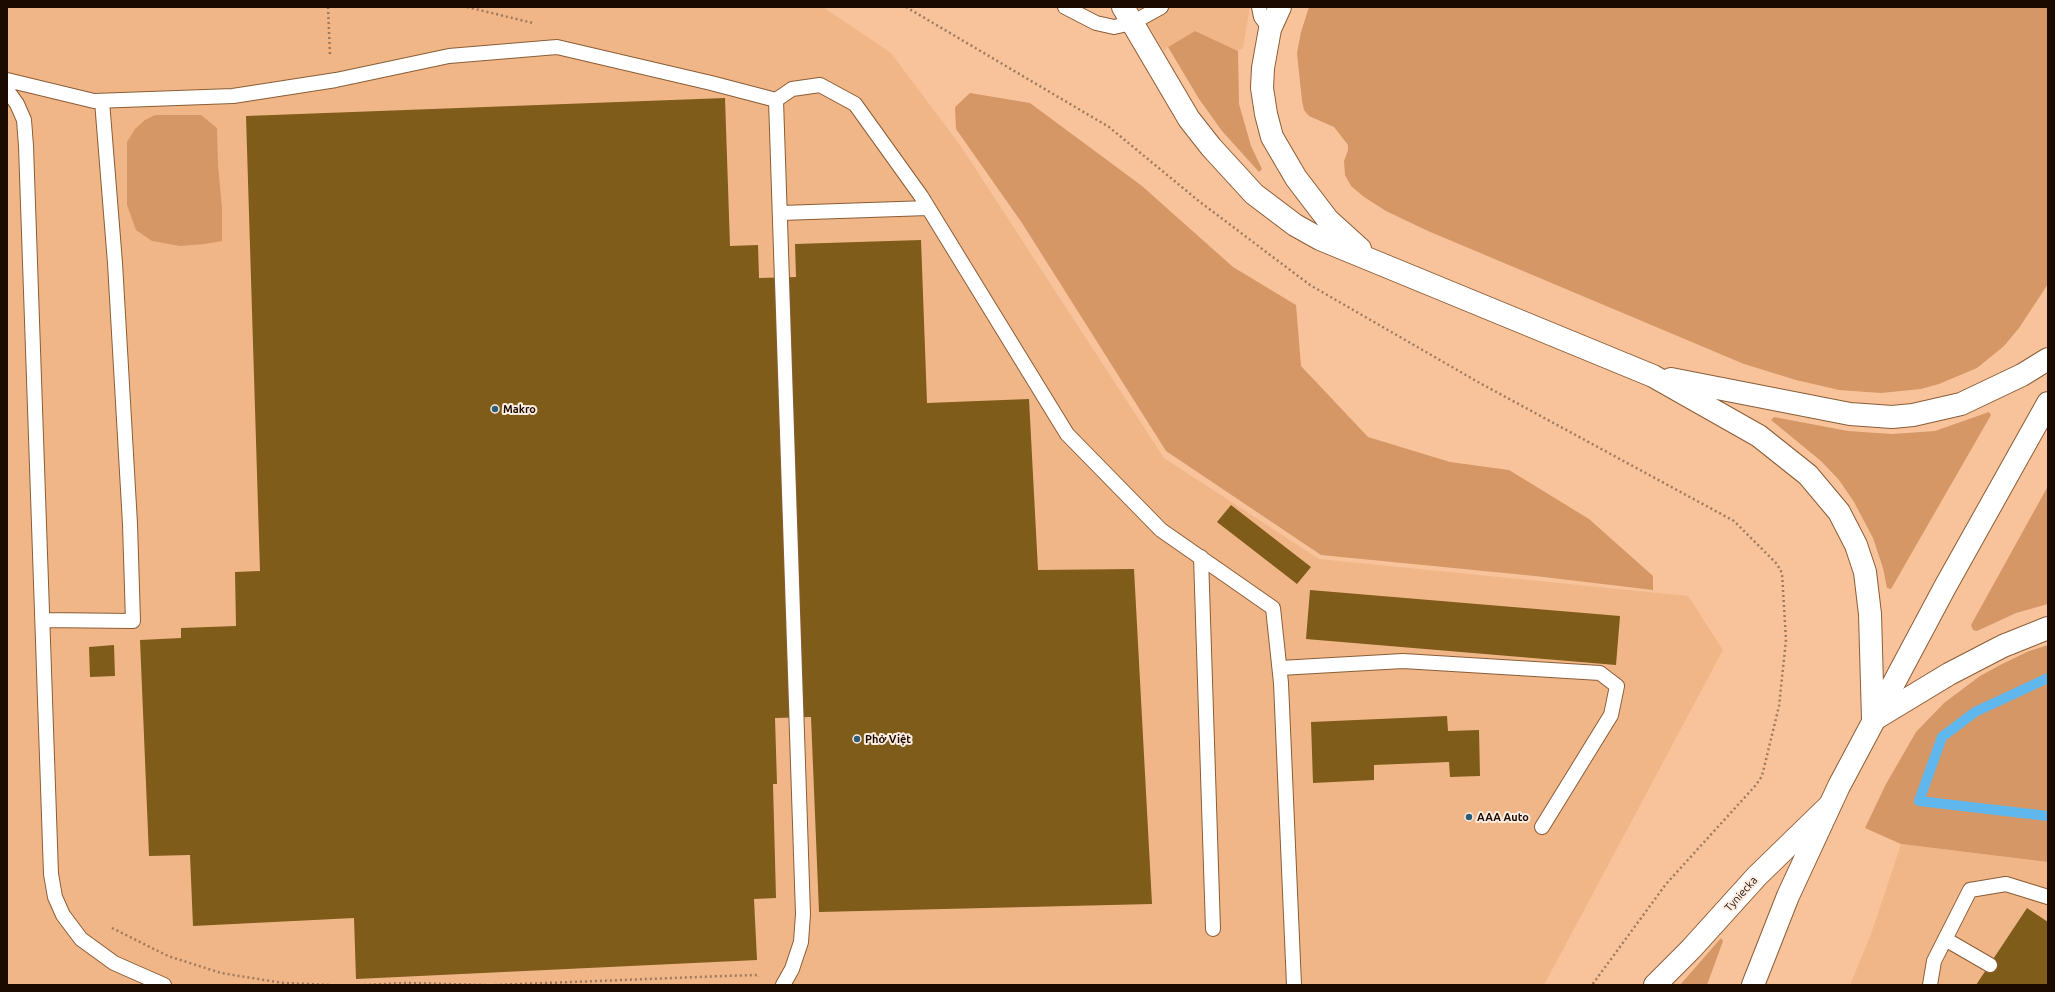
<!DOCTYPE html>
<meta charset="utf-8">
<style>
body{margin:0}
#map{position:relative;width:2055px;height:992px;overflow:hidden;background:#f8c39b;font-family:Ubuntu,sans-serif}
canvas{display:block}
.frame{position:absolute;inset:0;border:8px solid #1b0a00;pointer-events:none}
</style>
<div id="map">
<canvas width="2055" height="992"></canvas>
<div class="frame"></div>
</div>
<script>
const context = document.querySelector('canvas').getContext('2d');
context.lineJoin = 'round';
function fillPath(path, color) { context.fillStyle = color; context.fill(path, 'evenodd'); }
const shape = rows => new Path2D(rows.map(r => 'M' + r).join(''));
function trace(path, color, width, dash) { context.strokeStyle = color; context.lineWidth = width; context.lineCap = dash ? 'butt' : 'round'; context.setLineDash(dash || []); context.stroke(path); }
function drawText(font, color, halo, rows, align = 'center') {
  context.font = font + ' Ubuntu,sans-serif'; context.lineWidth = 4; context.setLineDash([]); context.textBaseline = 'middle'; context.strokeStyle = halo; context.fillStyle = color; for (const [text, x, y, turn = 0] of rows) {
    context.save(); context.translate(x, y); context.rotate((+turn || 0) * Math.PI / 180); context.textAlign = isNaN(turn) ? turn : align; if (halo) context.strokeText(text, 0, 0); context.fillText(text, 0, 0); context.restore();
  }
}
const built = shape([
 [7,7,823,7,891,53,960,145,1164,458,1319,559,1688,596,1723,650,1544,985,7,985],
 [1137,7,1250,7,1243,48,1238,51,1195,31,1168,47,1164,51],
 [1901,844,2048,862,2048,985,1850,985,1871,934]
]);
const green = shape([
 [1309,7,2048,7,2048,284,2019,328,2004,346,1977,368,1939,384,1921,389,1881,393,1839,390,1796,380,1744,364,1428,231,1386,211,1364,197,1351,186,1345,175,1344,161,1348,150,1348,145,1334,127,1309,116,1304,110,1302,101,1297,53,1301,32],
 [1195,31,1238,51,1239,104,1251,146,1262,169,1259,172,1222,131,1199,99,1168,47],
 [970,93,1030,103,1142,186,1233,267,1296,305,1301,366,1368,437,1450,462,1509,470,1589,519,1653,576,1653,590,1535,576,1321,555,1166,451,1022,223,956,129,955,107],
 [155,115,201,115,217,128,218,165,222,208,222,241,205,244,180,246,152,241,136,230,127,205,127,142,135,129,145,120],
 [1989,412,1991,415,1891,589,1887,588,1883,568,1873,538,1854,502,1839,480,1821,461,1771,420,1774,417,1848,431,1892,434,1935,431],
 [2048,486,2048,604,2016,613,1977,631,1973,630,1971,625],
 [2048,645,2048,862,1901,844,1865,828,1886,784,1916,732,1944,703,1980,676,2002,664,2029,651],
 [1721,938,1723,941,1707,985,1680,985]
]);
const stream = shape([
 [2048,678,1975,712,1942,737,1919,801,2048,816]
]);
const building = shape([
 [725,98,730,246,758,245,759,278,796,277,795,244,921,240,927,403,1029,399,1038,570,1134,569,1152,904,819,912,811,717,775,718,777,784,773,784,776,898,754,899,757,960,356,979,354,918,193,926,190,855,149,856,140,640,181,638,181,628,236,626,235,572,260,571,246,116],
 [1231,505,1311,567,1297,584,1217,522],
 [1310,590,1620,616,1616,665,1306,639],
 [114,645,115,676,90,677,89,647],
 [1447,716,1448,731,1479,730,1480,776,1450,777,1449,762,1374,765,1374,780,1313,783,1311,722],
 [2027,908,2048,922,2048,985,1976,985]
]);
const path = shape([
 [328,7,330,56],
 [467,7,533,23],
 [906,7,1109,127,1200,202,1310,285,1478,382,1734,521,1777,564,1782,573,1786,640,1779,706,1762,776,1756,785,1666,884,1592,985],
 [112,928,168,956,221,973,283,983,331,985],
 [364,985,407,983,487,985],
 [495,985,724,976,758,975,758,977]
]);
const lane = shape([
 [1065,7,1096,23,1114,27,1132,23,1161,7],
 [1259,7,1261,17,1270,29],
 [7,80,94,101,233,96,336,80,449,56,557,47,711,83,776,100],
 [7,90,17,104,24,120,26,146,51,874,55,897,63,915,81,939,114,963,164,985],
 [781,213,928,208],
 [1201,557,1213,929],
 [43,620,133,621,130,524,115,263,102,101],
 [1280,668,1403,661,1600,673,1617,686,1611,715,1542,827],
 [1945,939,1990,965],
 [783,985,792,969,801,942,803,914,776,100,792,89,820,85,855,104,921,196,1067,434,1161,530,1273,608,1281,683,1294,985],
 [1930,985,1934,961,1970,890,2006,884,2048,897]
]);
const street = shape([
 [1655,985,1691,949,1757,876,1829,806]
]);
const secondary = shape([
 [1753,985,1788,896,1839,786,1945,587,2048,403]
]);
const highway = shape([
 [1123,7,1189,119,1211,147,1254,194,1295,225,1320,239,1653,376,1759,436,1808,475,1839,512,1856,545,1865,572,1870,614,1873,720],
 [1280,7,1270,29,1263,68,1262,88,1266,114,1272,137,1296,178,1328,220,1360,249],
 [1671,379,1850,414,1892,417,1913,415,1961,404,2022,375,2048,359],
 [1873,720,1949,674,2003,646,2048,628]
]);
const markers = [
 [495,409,4,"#2e5d7c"],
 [857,739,4,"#2e5d7c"],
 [1469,817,4,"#2e5d7c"]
];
const poiNames = [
 ["Makro",503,409],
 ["Phở Việt",865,739],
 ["AAA Auto",1477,817]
];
const streetNames = [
 ["Tyniecka",1741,894,-48]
];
fillPath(built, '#f0b688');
fillPath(green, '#d59765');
trace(stream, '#60b7ee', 10);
fillPath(building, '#7f5c19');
trace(lane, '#8b5d36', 16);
trace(street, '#8b5d36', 24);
trace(secondary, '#8b5d36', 24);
trace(highway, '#8b5d36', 24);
trace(path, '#9f795d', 2.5, [2, 3]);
trace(lane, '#fff', 14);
trace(street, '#fff', 22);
trace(secondary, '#fff', 22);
trace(highway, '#fff', 22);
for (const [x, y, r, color] of markers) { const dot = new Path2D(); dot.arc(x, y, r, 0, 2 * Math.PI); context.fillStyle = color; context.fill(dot); trace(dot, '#fdede1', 1.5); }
drawText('bold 11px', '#1b0a00', '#fdede1', poiNames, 'left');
drawText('11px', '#1b0a00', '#fdede1', streetNames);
</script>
